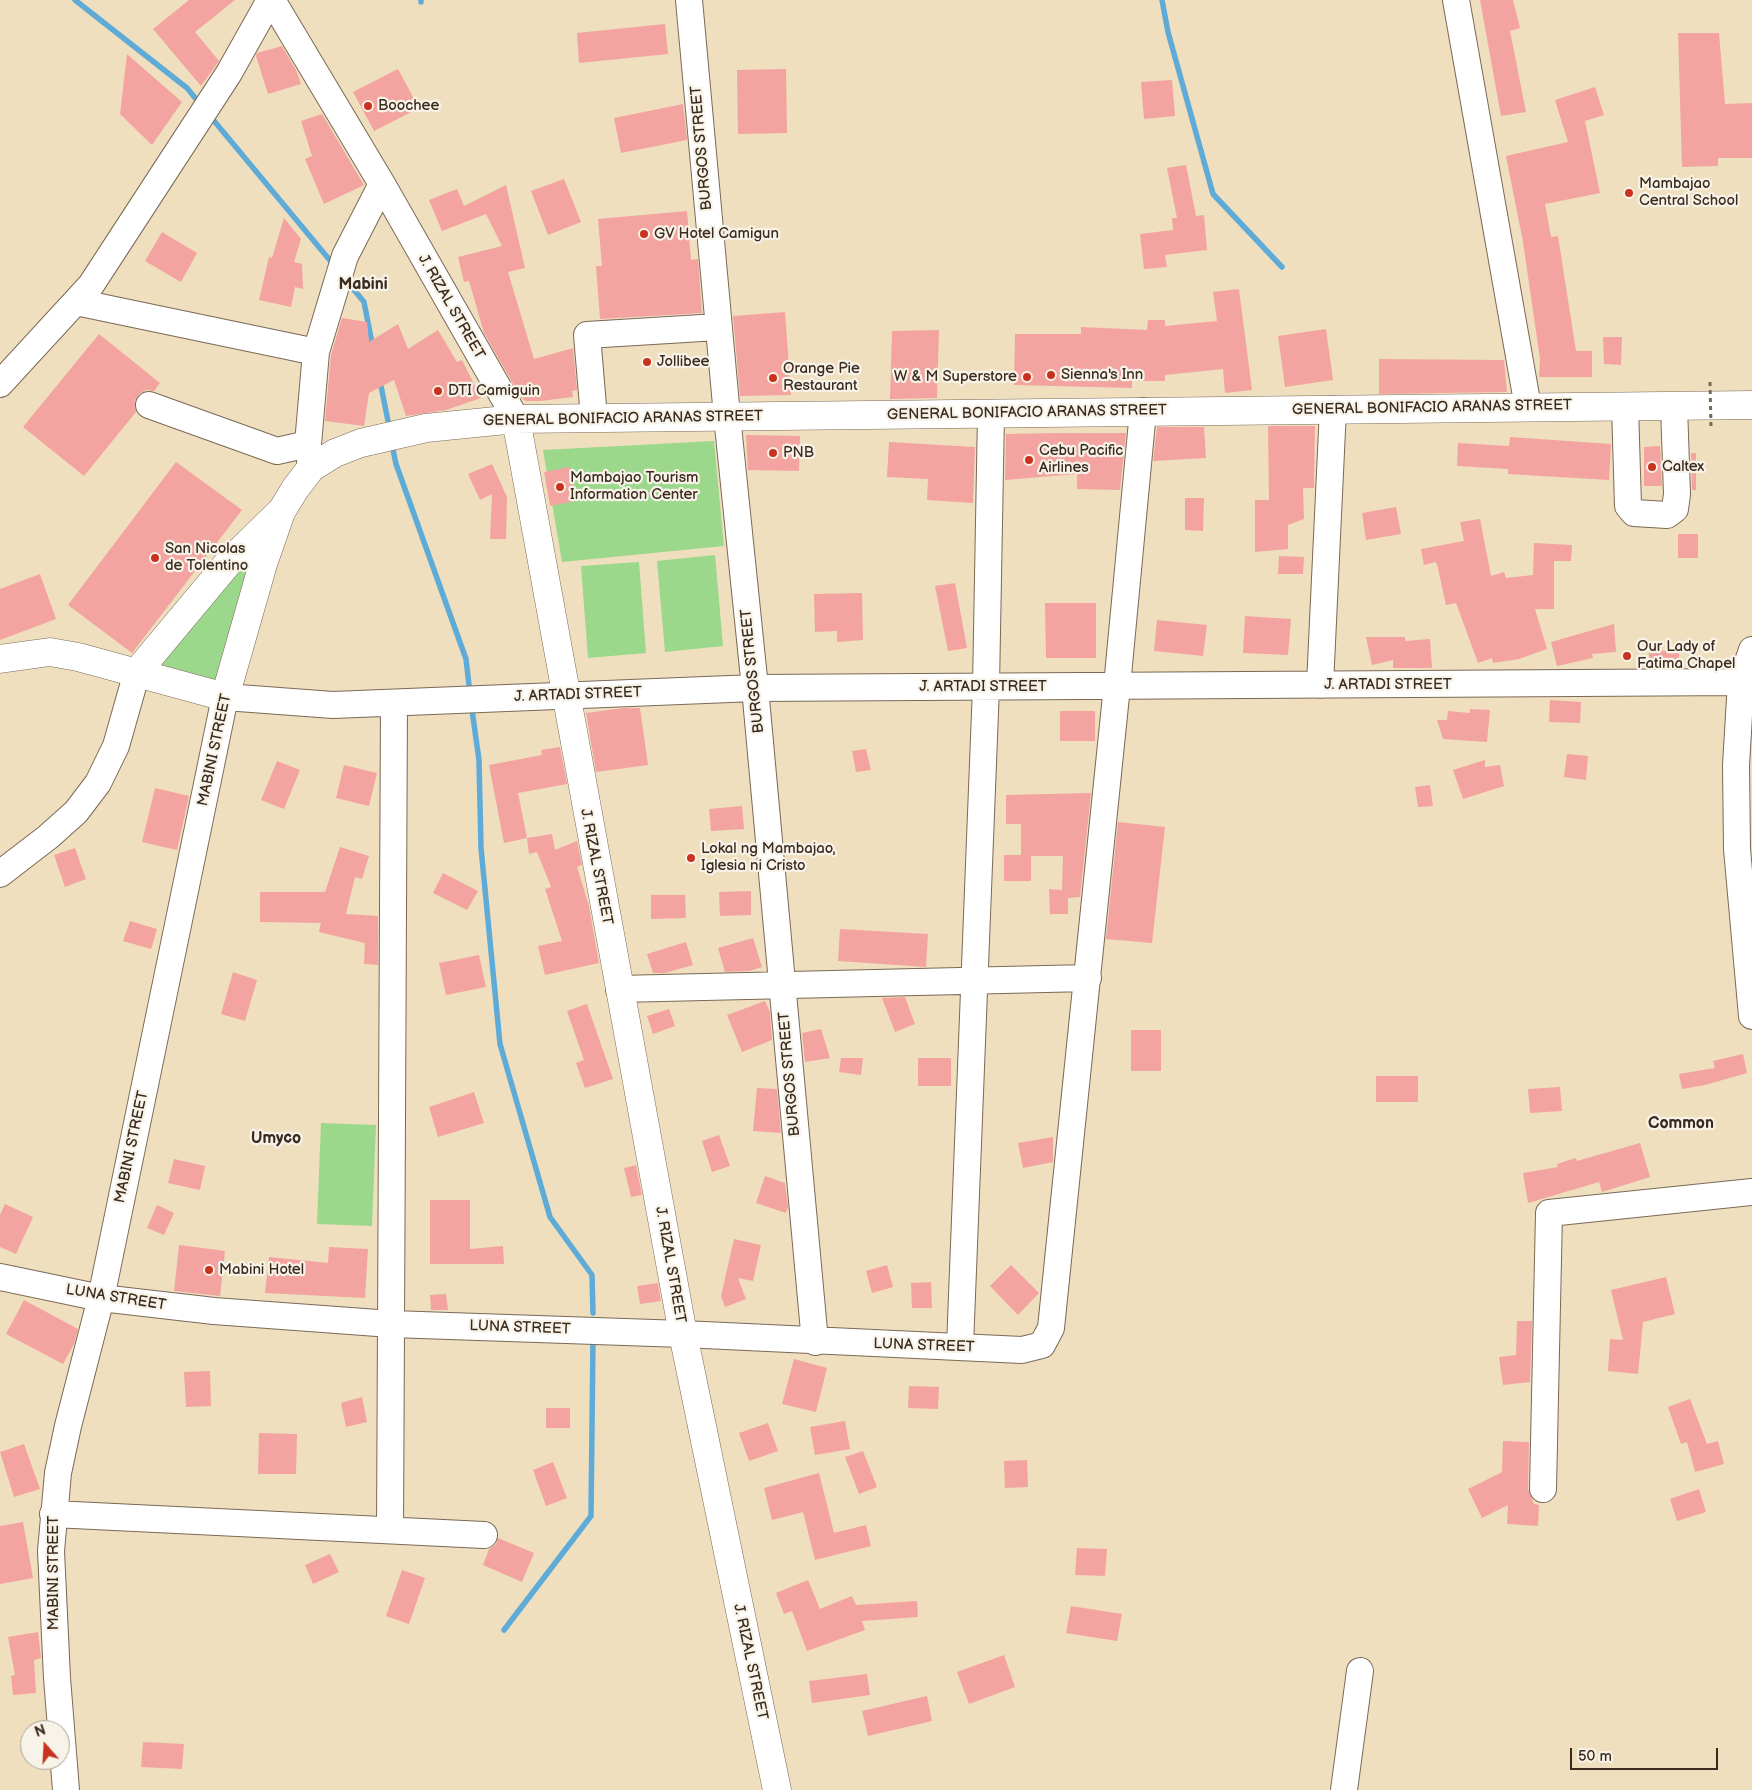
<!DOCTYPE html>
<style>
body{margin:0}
#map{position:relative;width:1752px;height:1790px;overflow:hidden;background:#efdfbe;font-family:"Balsamiq Sans",sans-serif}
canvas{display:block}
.north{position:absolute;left:20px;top:1720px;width:50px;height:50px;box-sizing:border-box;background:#f7f3e8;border:1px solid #aca397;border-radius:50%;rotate:341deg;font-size:14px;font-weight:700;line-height:20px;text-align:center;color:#3b2a1e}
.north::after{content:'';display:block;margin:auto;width:18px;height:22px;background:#c8321e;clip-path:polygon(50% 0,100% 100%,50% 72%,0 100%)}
.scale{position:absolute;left:1570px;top:1748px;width:148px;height:22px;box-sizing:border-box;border:2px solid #3b2a1e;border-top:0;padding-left:6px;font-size:15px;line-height:18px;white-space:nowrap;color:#3b2a1e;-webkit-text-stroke:4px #f7f3e8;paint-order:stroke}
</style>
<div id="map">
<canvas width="1752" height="1790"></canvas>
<div class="north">N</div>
<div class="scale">50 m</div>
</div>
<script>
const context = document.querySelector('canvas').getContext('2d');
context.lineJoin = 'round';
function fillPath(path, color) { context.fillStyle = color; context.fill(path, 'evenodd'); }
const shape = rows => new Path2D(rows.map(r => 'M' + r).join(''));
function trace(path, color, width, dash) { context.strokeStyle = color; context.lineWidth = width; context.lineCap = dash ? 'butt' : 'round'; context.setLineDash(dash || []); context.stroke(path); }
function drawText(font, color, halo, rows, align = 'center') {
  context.font = font + ' "Balsamiq Sans",sans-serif'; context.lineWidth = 4.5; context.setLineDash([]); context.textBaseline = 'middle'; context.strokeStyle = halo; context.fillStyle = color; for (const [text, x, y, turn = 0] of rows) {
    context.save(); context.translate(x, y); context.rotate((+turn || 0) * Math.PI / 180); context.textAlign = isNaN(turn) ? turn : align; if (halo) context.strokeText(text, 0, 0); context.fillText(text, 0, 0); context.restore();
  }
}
const green = shape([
 [714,441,724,546,562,562,543,450],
 [264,534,217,687,151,668],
 [715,555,723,646,665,652,657,561],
 [639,562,646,653,588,658,581,566],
 [321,1123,376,1125,372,1226,317,1224]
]);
const stream = shape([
 [75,0,187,88,196,99],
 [421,0,421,2],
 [1162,0,1168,32,1213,194,1282,267],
 [210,116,333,264],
 [345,279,364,302,373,348],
 [380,381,388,421],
 [392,445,396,464,466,659,469,685],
 [472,710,479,760,481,848,500,1044,550,1217,592,1275,593,1313],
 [504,1630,591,1516,593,1338]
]);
const building = shape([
 [189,0,235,0,195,32,219,61,201,86,153,29],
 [1480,0,1513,0,1520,28,1510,31,1526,112,1501,116],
 [665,24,668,54,579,63,577,33],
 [1678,33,1719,33,1725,104,1752,103,1752,158,1718,158,1718,166,1682,167],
 [282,46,296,70,301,84,268,94,256,56,257,53],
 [127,54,182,102,152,145,120,114],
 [398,69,419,108,374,131,353,92],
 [786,69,787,133,738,134,737,70],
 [1172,80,1175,116,1144,119,1141,82],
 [1595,87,1604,115,1585,121,1600,193,1545,204,1551,237,1558,236,1576,351,1592,351,1592,377,1539,377,1540,359,1523,242,1506,156,1568,142,1555,100],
 [683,104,687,140,621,153,614,118],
 [322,114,364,185,324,204,305,159,312,156,301,121],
 [1186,165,1196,216,1204,215,1207,250,1165,255,1167,267,1144,269,1140,234,1173,230,1172,218,1177,218,1167,168],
 [564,179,581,222,548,235,531,191],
 [506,185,525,268,508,272,534,359,573,348,577,390,572,391,573,397,540,401,526,401,521,398,484,333,469,281,464,282,458,257,502,246,486,214,442,231,429,200,457,189,464,206],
 [687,211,691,260,698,259,702,313,600,319,596,266,602,266,598,219],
 [284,218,301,239,294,262,302,264,303,289,295,287,291,307,259,300,269,257,272,258],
 [162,232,197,253,181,282,145,261],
 [1239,289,1252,390,1225,393,1223,369,1165,375,1165,381,1132,381,1132,388,1014,385,1015,334,1081,334,1081,327,1147,330,1148,320,1165,320,1165,326,1217,321,1213,292],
 [785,312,791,395,740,396,733,316],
 [342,318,367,322,369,342,398,324,408,349,438,330,457,362,462,360,481,398,446,410,406,416,394,380,369,393,364,426,325,421,331,355],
 [1326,329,1333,380,1285,387,1278,336],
 [939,330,937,398,890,399,892,331],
 [99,334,160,383,154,391,146,390,139,394,135,400,136,412,84,476,23,427],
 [1603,337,1622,337,1621,365,1604,364],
 [1379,359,1504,360,1507,392,1379,394],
 [1268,426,1315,426,1314,488,1303,488,1304,519,1288,525,1288,549,1255,552,1255,500,1269,500],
 [1157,427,1204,427,1206,458,1153,461],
 [1055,433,1126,433,1120,490,1077,489,1077,474,1005,480,1006,434],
 [746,435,800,436,799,471,748,470],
 [1510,437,1611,444,1609,480,1508,474,1508,469,1457,466,1458,443,1509,446],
 [889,442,975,447,973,503,927,500,928,479,887,477],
 [1660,446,1662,486,1644,486,1644,447],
 [1691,453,1696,453,1696,490,1692,490],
 [176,462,242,510,132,653,68,605],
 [492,464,507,497,506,539,490,539,492,494,480,500,468,474],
 [569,467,576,501,550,506,544,472],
 [1185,498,1204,498,1203,531,1185,530],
 [1396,507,1401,534,1366,540,1362,513],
 [1480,519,1491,576,1504,572,1506,578,1533,575,1534,543,1572,545,1571,561,1554,561,1554,609,1535,609,1547,649,1519,659,1493,663,1492,658,1478,663,1456,603,1446,605,1437,564,1435,562,1424,565,1421,549,1464,541,1460,522],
 [1678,534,1698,534,1698,558,1678,558],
 [1279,556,1304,557,1303,574,1278,574],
 [40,574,56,619,0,640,0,589],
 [955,583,967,648,948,651,935,586],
 [862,593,863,640,837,642,837,631,815,632,814,594],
 [1045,603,1096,603,1096,658,1046,658],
 [1245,616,1291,619,1288,655,1243,653],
 [1157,620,1207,625,1203,656,1154,651],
 [1614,624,1616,652,1592,654,1593,658,1557,666,1551,642],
 [1366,637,1405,637,1405,641,1430,639,1432,668,1393,668,1393,660,1372,665],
 [1649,650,1679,651,1679,666,1649,666],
 [1550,700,1581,702,1580,723,1549,722],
 [623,708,640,708,648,765,596,772,586,713],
 [1470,709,1490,710,1487,742,1443,739,1437,720,1447,720,1448,711,1470,713],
 [1060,711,1095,711,1095,741,1060,741],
 [560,747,567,784,518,793,527,838,504,843,489,765,542,755,541,750],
 [866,749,871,770,856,772,852,751],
 [1567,754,1588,756,1586,780,1564,777],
 [1485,760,1485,767,1500,765,1504,786,1463,799,1453,770],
 [277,761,300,770,284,809,261,800],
 [344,765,377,773,369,806,336,798],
 [1430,785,1433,806,1418,807,1415,787],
 [155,788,189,796,177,850,142,842],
 [1091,793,1080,897,1068,898,1068,914,1050,914,1049,889,1062,890,1063,856,1031,856,1031,881,1004,881,1004,855,1021,855,1021,824,1006,824,1006,795],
 [742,806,744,829,711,831,709,809],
 [1118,822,1165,827,1152,943,1106,939],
 [552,834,555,850,577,841,582,865,577,867,589,906,599,963,545,975,538,946,562,941,545,889,551,887,537,852,529,854,527,838],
 [340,847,369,856,362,879,355,877,346,914,378,916,378,965,364,964,365,943,319,932,321,923,260,922,260,892,325,892],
 [75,848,86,879,65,887,54,855],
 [443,873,478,891,467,910,433,893],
 [751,891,751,915,720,916,719,892],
 [651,895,685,895,686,918,651,919],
 [130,921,157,929,151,949,123,941],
 [840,929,928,934,926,967,838,961],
 [753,938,762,967,749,971,725,972,718,948],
 [686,942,693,965,665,973,653,973,647,954],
 [479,955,486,987,446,995,439,963],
 [233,972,257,980,245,1021,221,1014],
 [905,997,915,1024,895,1032,882,998],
 [765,1001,770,1012,772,1040,742,1052,727,1015],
 [587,1004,613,1079,585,1088,576,1063,584,1060,567,1011],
 [669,1009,675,1026,653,1034,647,1016],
 [821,1029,830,1058,805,1062,802,1033],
 [1131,1030,1161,1030,1161,1071,1131,1071],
 [1743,1054,1747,1073,1705,1085,1682,1089,1679,1074,1715,1068,1713,1061],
 [841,1058,863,1058,861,1075,839,1072],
 [918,1058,951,1058,951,1086,918,1086],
 [1376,1076,1418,1076,1418,1102,1376,1102],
 [1560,1087,1562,1111,1530,1113,1528,1089],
 [757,1088,777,1089,781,1133,753,1131],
 [474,1092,484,1123,438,1137,429,1107],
 [719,1135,730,1166,712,1172,702,1141],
 [1053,1137,1053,1162,1023,1168,1018,1143],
 [1640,1143,1650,1177,1602,1192,1599,1182,1528,1203,1523,1173,1558,1167,1557,1164,1576,1158,1577,1161],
 [174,1159,205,1166,200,1190,168,1183],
 [636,1165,642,1195,631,1197,624,1168],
 [765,1176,785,1183,788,1207,786,1213,756,1203],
 [430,1200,470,1200,470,1249,503,1246,504,1264,430,1264],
 [5,1204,33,1217,16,1254,0,1247,0,1215],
 [157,1205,174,1213,164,1235,147,1228],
 [734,1239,761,1245,753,1281,738,1278,746,1299,725,1307,721,1296],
 [179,1245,225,1251,220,1296,174,1291],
 [329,1247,368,1249,365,1298,265,1293,269,1257,328,1263],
 [887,1265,893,1287,872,1293,866,1271],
 [1011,1265,1039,1293,1018,1315,990,1286],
 [1666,1277,1675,1314,1643,1322,1638,1374,1608,1371,1610,1339,1623,1340,1611,1290],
 [931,1282,932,1308,912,1308,911,1283],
 [658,1283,661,1301,640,1304,637,1286],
 [446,1294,448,1310,431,1310,430,1295],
 [24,1300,78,1329,74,1344,63,1364,6,1334],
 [1517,1321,1532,1321,1530,1382,1503,1385,1499,1357,1516,1355],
 [794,1359,827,1368,816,1412,782,1404],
 [210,1371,211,1406,186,1407,184,1372],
 [909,1386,939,1387,938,1409,908,1408],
 [362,1397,367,1422,346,1427,341,1403],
 [1690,1399,1707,1444,1718,1441,1724,1464,1695,1472,1687,1442,1681,1444,1668,1407],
 [546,1408,570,1408,570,1428,546,1428],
 [845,1421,850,1449,815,1455,810,1427],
 [768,1423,778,1451,749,1461,739,1433],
 [259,1433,297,1434,296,1474,258,1474],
 [1503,1441,1529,1442,1528,1489,1534,1504,1539,1505,1538,1526,1507,1524,1508,1505,1482,1518,1468,1489,1502,1472],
 [24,1444,40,1489,14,1497,0,1452],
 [863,1451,877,1487,859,1494,845,1457],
 [1027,1460,1028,1487,1005,1488,1004,1461],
 [553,1462,567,1498,546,1506,533,1470],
 [819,1473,834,1533,866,1525,871,1546,815,1560,803,1512,772,1520,764,1488],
 [1699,1489,1706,1512,1677,1521,1670,1499],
 [23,1522,33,1578,0,1584,0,1526],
 [498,1538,534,1553,522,1582,483,1565,489,1549,496,1544],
 [1077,1548,1107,1549,1105,1576,1075,1575],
 [330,1554,339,1572,313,1584,305,1565],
 [402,1570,425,1578,409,1624,386,1616],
 [808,1580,820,1609,852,1596,856,1605,917,1601,918,1617,862,1621,865,1630,807,1651,792,1611,784,1614,776,1593],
 [1071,1606,1122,1614,1117,1641,1066,1633],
 [38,1632,41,1658,34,1660,36,1693,13,1695,11,1676,15,1675,8,1637],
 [1004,1655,1015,1687,969,1704,957,1672],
 [867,1674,870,1695,812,1703,809,1681],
 [927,1696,932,1721,868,1736,862,1711],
 [143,1742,184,1744,182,1769,141,1767]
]);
const minor = shape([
 [272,0,382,184,516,419],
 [689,0,727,416,755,688,815,1342],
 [1456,0,1528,407],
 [76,302,316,352],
 [0,384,91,285,229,73,270,0],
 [149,405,277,451,308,444],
 [1625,406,1628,506,1634,513,1667,515,1675,509,1677,494,1674,406],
 [594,418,587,335,718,327],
 [311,468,308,444,316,352,345,256,382,184],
 [1752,650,1741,682,1736,765,1737,849,1752,1016],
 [1320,685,1333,409],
 [0,874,48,837,76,812,98,783,116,746,137,672],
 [619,989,1088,978],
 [0,1277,101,1298,214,1311,391,1324,683,1334,1022,1350,1042,1345,1051,1328,1117,686,1143,411],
 [960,1346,986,687,991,413],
 [1543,1489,1549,1213,1752,1192],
 [53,1514,484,1535],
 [390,1530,394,703],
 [66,1790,57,1678,51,1551,58,1473,68,1426,101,1298,225,697,333,705,755,688,1741,682],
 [1344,1790,1360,1671]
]);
const major = shape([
 [516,419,683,1334,777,1790],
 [0,659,50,652,78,657,225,697,263,564,281,512,295,489,311,468,335,453,361,443,426,428,516,419,1752,405],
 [137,672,228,563,279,513]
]);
const pathBridge = shape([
 [1710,382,1711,427]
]);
const markers = [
 [368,106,5,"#c8321e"],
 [1629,193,5,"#c8321e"],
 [644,234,5,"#c8321e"],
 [647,362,5,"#c8321e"],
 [1051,375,5,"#c8321e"],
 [1027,377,5,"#c8321e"],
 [773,378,5,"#c8321e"],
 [438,391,5,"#c8321e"],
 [773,453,5,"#c8321e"],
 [1029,460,5,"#c8321e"],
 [1652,467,5,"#c8321e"],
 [560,487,5,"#c8321e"],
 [155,558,5,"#c8321e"],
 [1627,656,5,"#c8321e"],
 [691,858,5,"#c8321e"],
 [209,1270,5,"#c8321e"]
];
const poiNames = [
 ["Boochee",378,106],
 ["Mambajao",1639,184],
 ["Central School",1639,201],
 ["GV Hotel Camigun",654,234],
 ["Jollibee",657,362],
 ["Orange Pie",783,369],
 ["Restaurant",783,386],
 ["Sienna's Inn",1061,375],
 ["W & M Superstore",1017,377,"right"],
 ["DTI Camiguin",448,391],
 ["Cebu Pacific",1039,451],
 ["Airlines",1039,468],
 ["PNB",783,453],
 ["Caltex",1662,467],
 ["Mambajao Tourism",570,478],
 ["Information Center",570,495],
 ["San Nicolas",165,549],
 ["de Tolentino",165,566],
 ["Our Lady of",1637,647],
 ["Fatima Chapel",1637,664],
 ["Lokal ng Mambajao,",701,849],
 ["Iglesia ni Cristo",701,866],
 ["Mabini Hotel",219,1270]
];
const streetNames = [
 ["BURGOS STREET",702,148,-95],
 ["J. RIZAL STREET",451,307,60],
 ["GENERAL BONIFACIO ARANAS STREET",1432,408,-1],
 ["GENERAL BONIFACIO ARANAS STREET",1027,413,-1],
 ["GENERAL BONIFACIO ARANAS STREET",623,419,-1],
 ["BURGOS STREET",753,671,-96],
 ["J. ARTADI STREET",1388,685],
 ["J. ARTADI STREET",983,687],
 ["J. ARTADI STREET",578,695,-2],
 ["MABINI STREET",215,750,-78],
 ["J. RIZAL STREET",596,867,79],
 ["BURGOS STREET",790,1074,-95],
 ["MABINI STREET",132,1147,-78],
 ["J. RIZAL STREET",670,1265,80],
 ["LUNA STREET",116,1298,9],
 ["LUNA STREET",520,1328,2],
 ["LUNA STREET",924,1346,2],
 ["MABINI STREET",54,1573,-90],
 ["J. RIZAL STREET",750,1662,78]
];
const neighbourhoodNames = [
 ["Mabini",363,285],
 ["Common",1681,1124],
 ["Umyco",276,1139]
];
fillPath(green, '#9bd88c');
trace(stream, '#5fabd8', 5.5);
fillPath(building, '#f3a4a0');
trace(minor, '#7a6956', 28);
trace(major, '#7a6956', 29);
trace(minor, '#fff', 26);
trace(major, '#fff', 28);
trace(pathBridge, '#7a6956', 3, [4, 4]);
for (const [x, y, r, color] of markers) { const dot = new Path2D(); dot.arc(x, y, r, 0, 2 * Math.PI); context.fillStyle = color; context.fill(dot); trace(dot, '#f7f3e8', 2); }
drawText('15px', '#3b2a1e', '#f7f3e8', poiNames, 'left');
drawText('15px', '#3b2a1e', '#f7f3e8', streetNames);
drawText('bold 16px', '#3b2a1e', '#f7f3e8', neighbourhoodNames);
</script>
